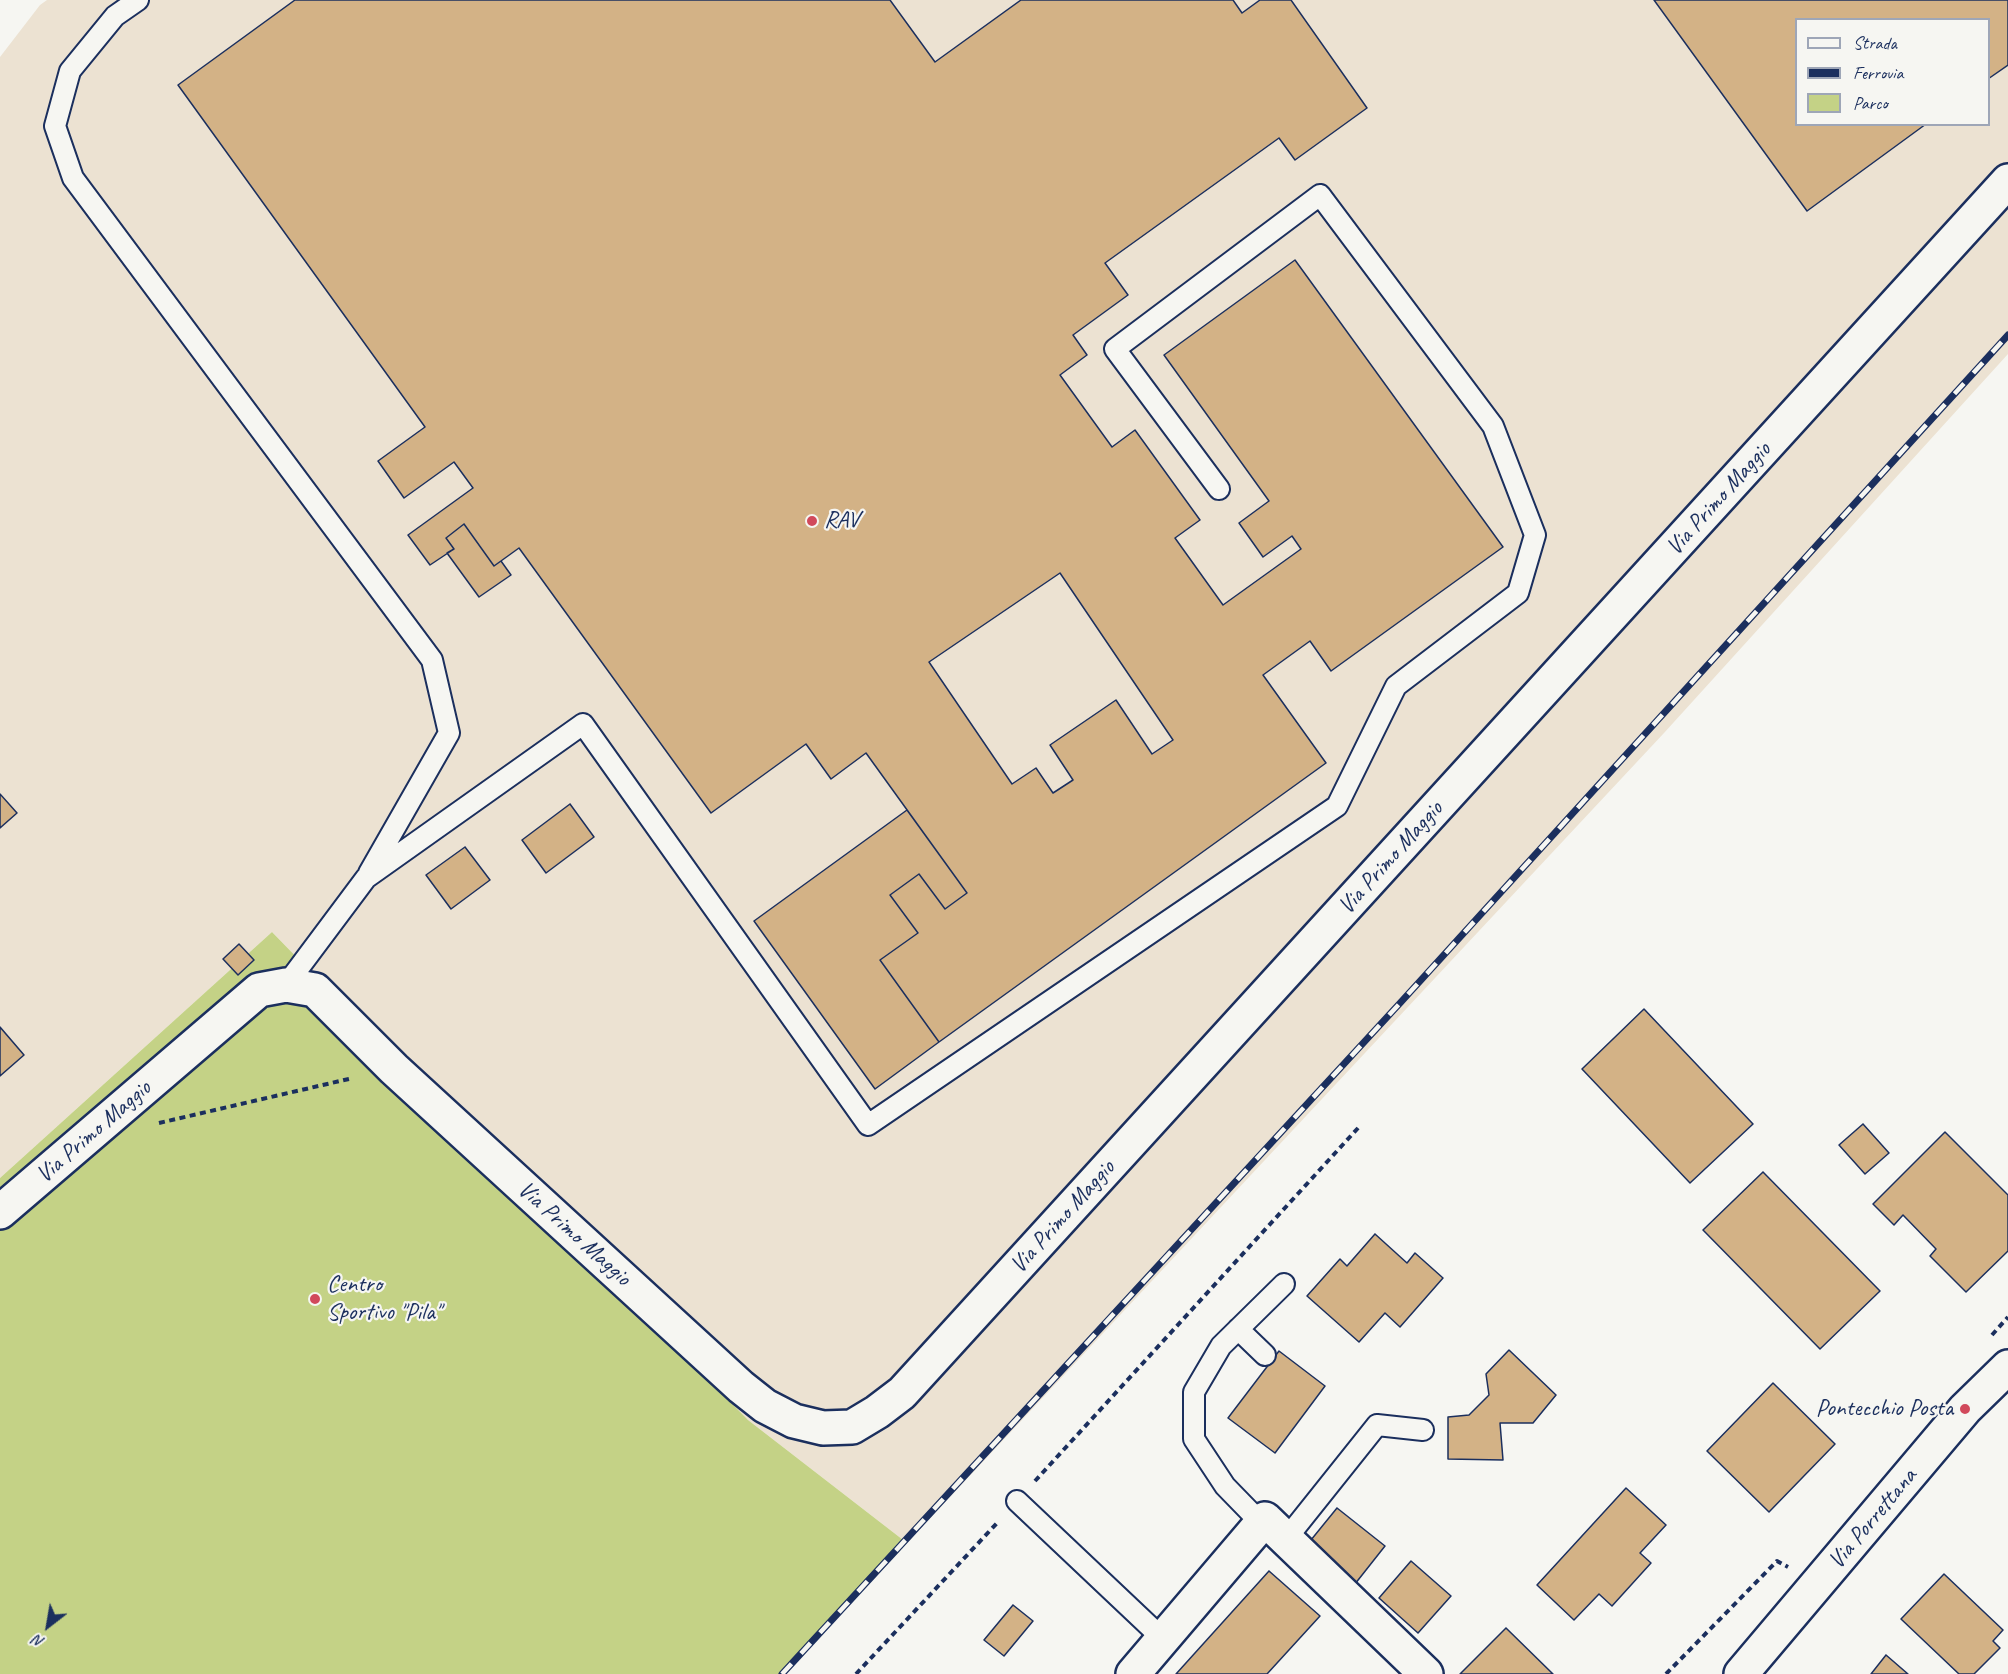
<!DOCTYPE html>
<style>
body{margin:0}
#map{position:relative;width:2008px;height:1674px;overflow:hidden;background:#f6f6f2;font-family:Caveat,sans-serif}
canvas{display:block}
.legend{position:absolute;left:1795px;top:18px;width:195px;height:108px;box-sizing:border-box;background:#f6f6f2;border:2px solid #9ea6b7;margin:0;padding:8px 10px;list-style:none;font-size:18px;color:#1b2f5e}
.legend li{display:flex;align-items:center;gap:12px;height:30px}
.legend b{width:30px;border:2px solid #9ea6b7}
.north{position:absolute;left:18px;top:1596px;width:60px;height:60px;-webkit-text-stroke:4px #f6f6f2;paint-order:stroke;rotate:211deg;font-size:16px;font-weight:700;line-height:24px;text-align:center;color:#1b2f5e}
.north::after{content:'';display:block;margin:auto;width:21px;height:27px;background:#1b2f5e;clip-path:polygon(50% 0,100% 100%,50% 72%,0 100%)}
</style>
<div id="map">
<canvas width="2008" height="1674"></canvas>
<ul class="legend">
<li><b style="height:8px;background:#f6f6f2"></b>Strada</li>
<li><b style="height:8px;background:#1b2f5e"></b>Ferrovia</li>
<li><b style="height:16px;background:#c4d286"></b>Parco</li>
</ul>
<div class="north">N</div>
</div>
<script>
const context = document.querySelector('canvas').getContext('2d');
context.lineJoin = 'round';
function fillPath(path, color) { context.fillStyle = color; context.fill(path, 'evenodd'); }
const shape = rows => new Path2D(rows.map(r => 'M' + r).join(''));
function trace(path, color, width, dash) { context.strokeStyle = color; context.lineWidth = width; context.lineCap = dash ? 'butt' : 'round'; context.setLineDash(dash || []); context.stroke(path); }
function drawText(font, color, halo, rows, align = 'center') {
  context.font = font + ' Caveat,sans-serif'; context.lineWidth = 4.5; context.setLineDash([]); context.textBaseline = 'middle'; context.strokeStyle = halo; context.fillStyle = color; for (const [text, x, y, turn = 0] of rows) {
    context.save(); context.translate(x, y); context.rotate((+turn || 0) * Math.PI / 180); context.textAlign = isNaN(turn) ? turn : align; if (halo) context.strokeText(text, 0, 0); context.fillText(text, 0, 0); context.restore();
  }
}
const built = shape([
 [47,0,2008,0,2008,354,1664,733,907,1543,748,1420,272,932,0,1178,0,57,40,5],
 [1796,20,1988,20,1988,124,1796,124]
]);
const green = shape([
 [272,932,748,1420,907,1543,785,1674,0,1674,0,1178]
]);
const building = shape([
 [295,0,890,0,935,62,1021,0,1233,0,1242,13,1260,0,1291,0,1367,108,1295,160,1279,138,1105,263,1128,295,1073,335,1087,355,1060,375,1112,447,1135,430,1200,520,1175,538,1223,605,1301,549,1292,536,1263,557,1239,523,1269,501,1164,355,1295,260,1503,547,1331,671,1310,641,1263,675,1326,763,939,1042,880,960,918,933,890,895,919,874,945,909,967,893,866,753,831,779,806,744,711,813,519,548,494,566,464,524,446,538,454,549,430,565,408,535,473,488,454,462,404,498,378,461,425,427,178,85,295,0],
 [1060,573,1173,740,1152,754,1116,700,1050,745,1073,780,1053,793,1036,768,1012,784,929,662,1060,573],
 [1654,0,2008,0,2008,65,1988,79,1988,20,1796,20,1796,124,1926,124,1807,211,1654,0],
 [464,524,494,566,501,561,511,575,479,597,447,553,454,549,446,538,464,524],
 [0,794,17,813,0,828,0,794],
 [570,804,594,837,546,873,522,840,570,804],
 [907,810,967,893,945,909,919,874,890,895,918,933,880,960,939,1042,875,1089,754,921,907,810],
 [465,847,490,880,451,909,426,875,465,847],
 [239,944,254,960,238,975,223,959,239,944],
 [1644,1009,1753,1124,1690,1183,1582,1069,1644,1009],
 [0,1027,24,1055,0,1076,0,1027],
 [1863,1124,1889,1153,1865,1174,1839,1145,1863,1124],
 [1945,1132,2008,1195,2008,1251,1966,1292,1930,1256,1936,1249,1903,1215,1894,1225,1873,1204,1945,1132],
 [1763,1172,1880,1291,1820,1349,1703,1230,1763,1172],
 [1375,1234,1407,1263,1415,1253,1443,1278,1400,1327,1385,1313,1359,1342,1307,1296,1340,1259,1347,1266,1375,1234],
 [1509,1350,1556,1395,1533,1423,1500,1423,1503,1460,1448,1459,1448,1417,1469,1415,1489,1395,1486,1374,1509,1350],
 [1279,1351,1325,1386,1275,1453,1228,1418,1279,1351],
 [1773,1383,1835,1444,1769,1512,1707,1451,1773,1383],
 [1626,1488,1666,1525,1640,1553,1651,1563,1612,1606,1599,1594,1574,1620,1537,1585,1626,1488],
 [1337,1508,1385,1546,1351,1589,1302,1551,1337,1508],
 [1411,1561,1451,1596,1418,1633,1379,1598,1411,1561],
 [1269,1571,1320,1616,1267,1674,1176,1674,1269,1571],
 [1944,1574,2003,1630,1993,1641,2000,1648,1974,1674,1959,1674,1901,1619,1944,1574],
 [1013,1605,1033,1621,1004,1656,984,1640,1013,1605],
 [1506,1628,1553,1674,1460,1674,1506,1628],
 [1886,1655,1908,1674,1871,1674,1886,1655]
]);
const path = shape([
 [159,1123,353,1078],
 [1992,1335,2008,1317],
 [1035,1481,1359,1127],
 [856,1674,998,1522],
 [1666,1674,1777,1561,1788,1567]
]);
const lane = shape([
 [138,0,115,16,70,71,55,126,73,178,432,660,449,733,369,873],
 [286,985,366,878,583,724,868,1125,1337,806,1396,686,1518,593,1535,535,1493,426,1320,195,1115,349,1219,489],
 [1238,1329,1265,1355],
 [1017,1501,1163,1639],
 [1261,1523,1225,1486,1194,1439,1194,1392,1221,1346,1284,1284],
 [1286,1539,1377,1425,1423,1430]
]);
const street = shape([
 [0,1212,259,990,286,985,315,990,394,1069,741,1387,765,1406,794,1421,823,1428,852,1427,877,1412,902,1393,2008,181],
 [1133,1674,1265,1519,1426,1674]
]);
const secondary = shape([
 [1741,1674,1965,1409,2008,1367]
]);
const rail = shape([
 [782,1674,1401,1002,2008,335]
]);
const markers = [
 [812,521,6,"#d1495b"],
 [315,1299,6,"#d1495b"],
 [1965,1409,6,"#d1495b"]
];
const streetNames = [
 ["Via Primo Maggio",1719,499,-48],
 ["Via Primo Maggio",1391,858,-48],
 ["Via Primo Maggio",94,1132,-41],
 ["Via Primo Maggio",1063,1217,-48],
 ["Via Primo Maggio",574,1234,42],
 ["Via Porrettana",1873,1519,-50]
];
const poiNames = [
 ["RAV",824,521],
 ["Centro",327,1285],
 ["Sportivo \"Pila\"",327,1313],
 ["Pontecchio Posta",1953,1409,"right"]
];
fillPath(built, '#ece2d2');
fillPath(green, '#c4d286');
fillPath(building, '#d3b286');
trace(building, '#1b2f5e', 1.5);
trace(lane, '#1b2f5e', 24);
trace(street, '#1b2f5e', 38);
trace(secondary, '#1b2f5e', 38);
trace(path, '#1b2f5e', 4, [6, 4.5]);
trace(lane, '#f6f6f2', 20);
trace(street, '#f6f6f2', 33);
trace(secondary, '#f6f6f2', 33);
trace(rail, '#1b2f5e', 7);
trace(rail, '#f6f6f2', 4.5, [14]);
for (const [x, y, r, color] of markers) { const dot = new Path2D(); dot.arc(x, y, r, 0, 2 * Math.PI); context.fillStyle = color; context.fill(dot); trace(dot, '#f6f6f2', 2); }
drawText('24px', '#1b2f5e', '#f6f6f2', streetNames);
drawText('24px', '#1b2f5e', '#f6f6f2', poiNames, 'left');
</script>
